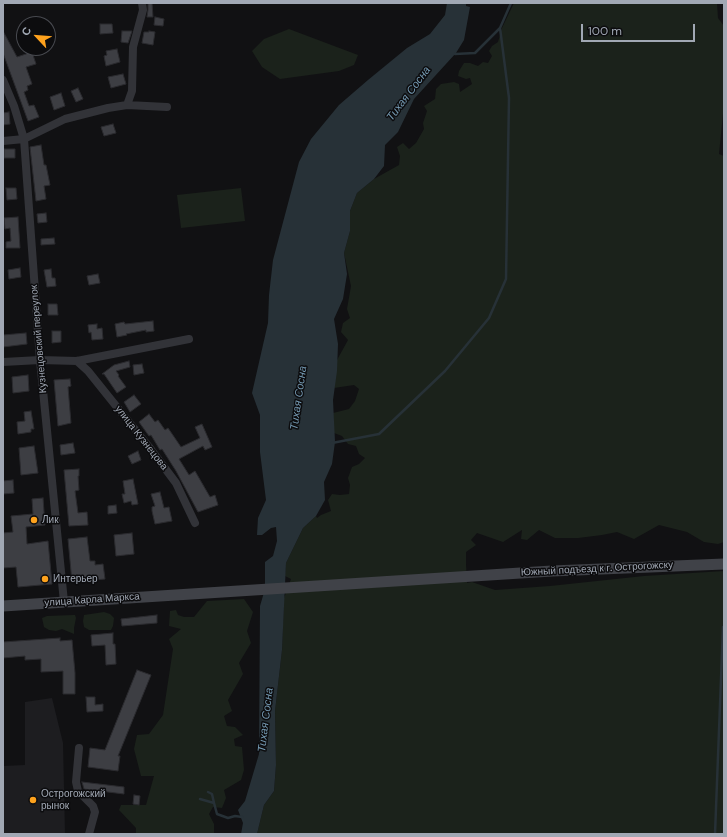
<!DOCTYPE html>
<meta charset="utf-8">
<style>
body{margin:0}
#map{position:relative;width:727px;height:837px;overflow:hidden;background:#111113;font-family:"DM Sans",sans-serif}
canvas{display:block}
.frame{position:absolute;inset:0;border:4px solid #a1a8b4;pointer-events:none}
.north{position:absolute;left:16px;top:16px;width:40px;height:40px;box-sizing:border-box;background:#0c0c0e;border:1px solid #484a50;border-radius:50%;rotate:296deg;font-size:11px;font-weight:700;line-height:16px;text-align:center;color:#a1a8b4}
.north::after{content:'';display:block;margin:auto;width:14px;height:18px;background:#fea21d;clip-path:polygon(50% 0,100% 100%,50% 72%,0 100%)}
.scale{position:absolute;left:581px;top:24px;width:114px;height:18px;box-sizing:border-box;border:2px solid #a1a8b4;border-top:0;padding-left:5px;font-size:12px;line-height:14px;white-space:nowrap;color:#a1a8b4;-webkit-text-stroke:3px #0c0c0e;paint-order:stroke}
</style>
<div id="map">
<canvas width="727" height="837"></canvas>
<div class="frame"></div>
<div class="north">С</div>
<div class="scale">100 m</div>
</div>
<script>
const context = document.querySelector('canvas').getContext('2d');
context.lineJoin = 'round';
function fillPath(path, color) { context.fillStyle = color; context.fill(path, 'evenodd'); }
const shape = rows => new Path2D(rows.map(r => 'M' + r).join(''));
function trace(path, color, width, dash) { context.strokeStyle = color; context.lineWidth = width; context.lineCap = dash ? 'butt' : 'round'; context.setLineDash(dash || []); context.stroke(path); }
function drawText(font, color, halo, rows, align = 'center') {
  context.font = font + ' "DM Sans",sans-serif'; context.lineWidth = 3; context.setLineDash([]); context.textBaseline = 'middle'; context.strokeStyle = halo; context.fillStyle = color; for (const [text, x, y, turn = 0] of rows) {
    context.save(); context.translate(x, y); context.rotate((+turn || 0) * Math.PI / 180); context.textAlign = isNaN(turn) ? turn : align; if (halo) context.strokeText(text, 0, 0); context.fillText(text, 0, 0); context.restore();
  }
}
const built = shape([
 [52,698,63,743,65,834,3,834,3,766,25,765,25,702]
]);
const green = shape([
 [514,3,717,3,718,18,724,26,724,104,719,154,724,156,724,542,718,544,704,542,687,532,659,525,634,539,617,532,602,535,578,538,555,538,539,530,527,540,521,539,522,530,503,542,477,533,471,540,476,545,466,552,466,564,467,583,472,582,495,590,550,586,644,576,724,571,724,834,257,834,264,805,274,791,276,765,275,711,282,650,284,598,291,579,285,576,286,563,303,528,316,516,317,518,321,515,331,511,328,500,332,494,340,495,349,494,350,485,348,478,352,467,359,464,365,458,359,454,356,446,348,444,342,436,334,433,333,413,349,409,355,401,359,389,354,385,334,388,337,360,348,340,341,332,343,323,350,318,347,309,351,286,344,253,350,231,350,211,357,193,374,179,399,165,400,156,397,147,403,143,409,149,416,143,424,129,423,123,427,111,424,106,435,99,436,89,441,84,454,82,459,84,460,92,472,84,470,78,466,79,458,76,459,71,464,63,470,63,478,66,483,62,488,63,492,56,489,51,492,46,498,42,502,28],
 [289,29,358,55,354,65,339,71,280,79,262,67,252,51,264,39],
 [241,188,245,221,181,228,177,195],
 [244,599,253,612,247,631,251,643,239,663,243,674,228,700,232,711,224,716,227,726,235,727,243,735,234,739,235,746,242,747,244,770,241,780,224,790,226,798,222,808,213,807,209,814,214,824,214,834,136,834,136,828,119,810,121,805,146,805,154,776,141,776,134,749,137,735,149,734,163,715,173,649,169,639,181,629,169,626,170,611,176,610,178,615,184,617,194,617,207,601],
 [104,612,110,614,114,618,113,626,111,630,89,630,84,627,83,621,84,615],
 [73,615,75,615,76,618,74,628,74,634,62,629,56,631,49,630,44,627,42,618,47,616]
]);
const water = shape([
 [447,3,466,3,466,6,470,7,464,40,456,53,414,99,398,132,385,145,384,166,374,179,357,193,350,211,350,231,344,253,347,274,343,299,334,319,338,344,337,371,333,400,335,442,332,464,324,482,325,500,316,516,303,528,286,563,282,650,275,711,276,765,274,791,264,805,257,834,241,834,243,823,238,810,245,801,259,754,260,606,265,589,265,562,273,556,277,541,276,527,271,528,262,535,257,535,258,518,266,500,260,452,260,415,252,393,268,323,269,295,273,260,299,162,311,139,339,105,368,80,407,48,430,34,445,15]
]);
const stream = shape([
 [455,54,475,53,500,28,511,3],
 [332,443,379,434,445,371,489,318,506,279,509,98,500,28],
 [208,792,212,794,214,803],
 [200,799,214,803,217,814,228,818,235,816,242,817],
 [715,834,723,627]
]);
const building = shape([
 [148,3,152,3,153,17,147,17,148,10,148,3],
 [155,17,164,19,163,26,154,25,155,17],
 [100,24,112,24,113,33,100,34,100,24],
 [3,31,17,57,32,52,36,64,26,67,32,84,27,86,28,90,24,92,29,106,34,105,39,117,28,121,3,53,3,31],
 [122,31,132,31,128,43,121,42,122,31],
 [149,31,155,32,153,45,142,43,144,32,149,32,149,31],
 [117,49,120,62,106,66,104,56,107,55,106,51,117,49],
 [123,74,126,84,111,88,108,77,123,74],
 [78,88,83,99,76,102,71,91,78,88],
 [61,93,65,106,54,110,50,97,61,93],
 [9,112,10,124,3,125,3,113,9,112],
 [113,124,116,133,104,136,101,127,113,124],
 [41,145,44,165,46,165,50,185,44,186,46,199,36,201,30,147,41,145],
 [4,149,15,149,15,158,4,158,4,149],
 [6,188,16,188,17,199,7,200,6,188],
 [46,213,47,222,38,223,37,214,46,213],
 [18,217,20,248,6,248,6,242,11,241,10,228,5,229,4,218,18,217],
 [54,238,55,244,41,245,41,239,54,238],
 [20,268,21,277,9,279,8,270,20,268],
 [51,269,52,278,55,278,56,286,47,287,44,270,51,269],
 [98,274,100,283,89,285,87,276,98,274],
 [48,304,57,304,58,315,48,315,48,304],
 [153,321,154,331,146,332,146,330,126,334,127,335,117,337,115,324,124,322,125,324,153,321],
 [97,324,97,329,102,328,103,339,92,340,91,332,89,333,88,325,97,324],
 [52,331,61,331,61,342,52,343,52,331],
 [26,333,27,344,3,347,3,335,26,333],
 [129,361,130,367,116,371,119,375,118,376,126,387,117,393,104,374,102,374,114,365,129,361],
 [142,364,144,373,134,375,133,365,142,364],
 [28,375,29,391,13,393,12,377,28,375],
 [70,379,71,386,68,387,71,423,58,426,54,380,70,379],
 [134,395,141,404,130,412,124,402,134,395],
 [31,411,34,429,31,429,31,432,18,434,17,422,25,421,24,412,31,411],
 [149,414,155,422,158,420,165,430,168,428,181,447,200,438,195,427,202,424,212,447,205,450,203,446,179,459,189,475,195,471,210,497,215,495,218,505,198,512,176,471,162,449,160,450,151,435,149,436,139,422,149,414],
 [73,443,75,453,61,455,60,445,73,443],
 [34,446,38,473,21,475,19,448,34,446],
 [138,451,141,460,132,464,128,456,138,451],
 [79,469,79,476,78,476,79,490,75,491,78,513,87,512,88,525,69,526,64,470,79,469],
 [133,479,138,504,132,505,131,501,124,503,122,494,125,494,123,481,133,479],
 [13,480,14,493,3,494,3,481,13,480],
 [160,492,164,508,169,507,172,521,155,524,152,511,152,507,155,506,151,494,160,492],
 [43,498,45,525,26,527,27,544,48,541,52,584,18,587,16,567,3,568,3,533,13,532,11,516,33,514,32,499,43,498],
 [116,505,117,513,108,514,108,506,116,505],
 [132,533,134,554,116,556,114,535,132,533],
 [87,537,90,561,95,561,95,565,103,564,105,579,72,582,68,539,87,537],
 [157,615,157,623,122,626,121,619,157,615],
 [113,633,113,644,115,644,116,664,106,665,105,645,92,646,91,635,113,633],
 [60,638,60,641,72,640,75,673,75,694,63,694,63,671,41,672,41,659,25,660,25,656,3,658,3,642,60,638],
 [137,670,151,675,118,756,120,756,118,771,88,767,90,748,105,750,137,670],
 [86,697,95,697,95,705,103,704,103,711,87,712,86,697],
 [82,782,124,787,124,794,84,789,82,782],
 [134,795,140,796,139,805,133,804,134,795]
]);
const street = shape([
 [3,80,14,106,24,139,40,360,64,602],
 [127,105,132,91,133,47,143,10,142,3],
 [3,141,24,139,65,119,108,108,127,105,167,107],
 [77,361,88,371,149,447,176,483,195,523],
 [3,362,40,360,77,361,189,339],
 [79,748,76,782,78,791,93,806,95,812,89,834]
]);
const secondary = shape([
 [3,606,552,571,724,564]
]);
const markers = [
 [34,520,4,"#fea21d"],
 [45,579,4,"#fea21d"],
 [33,800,4,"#fea21d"]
];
const streetNames = [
 ["Кузнецовский переулок",39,339,-95],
 ["улица Кузнецова",141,438,52],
 ["Южный подъезд к г. Острогожску",597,569,-3],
 ["улица Карла Маркса",92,600,-4]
];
const poiNames = [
 ["Лик",42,520],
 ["Интерьер",53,579],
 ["Острогожский",41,794],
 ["рынок",41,806]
];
const waterNames = [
 ["Тихая Сосна",409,94,-53],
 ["Тихая Сосна",299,398,-82],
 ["Тихая Сосна",266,720,-83]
];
fillPath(built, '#1d1d20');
fillPath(green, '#1b221b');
fillPath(water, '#273137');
trace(stream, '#273137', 2.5);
fillPath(building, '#3d3e43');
trace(building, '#2b2b2f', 1);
trace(street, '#323338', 8);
trace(secondary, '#404248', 11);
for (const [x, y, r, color] of markers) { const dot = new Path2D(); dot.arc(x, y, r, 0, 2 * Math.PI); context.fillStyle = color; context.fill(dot); trace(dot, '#0c0c0e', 1.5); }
drawText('10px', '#a1a8b4', '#0c0c0e', streetNames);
drawText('10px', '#a1a8b4', '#0c0c0e', poiNames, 'left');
drawText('italic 11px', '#759ab3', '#0c0c0e', waterNames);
</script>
